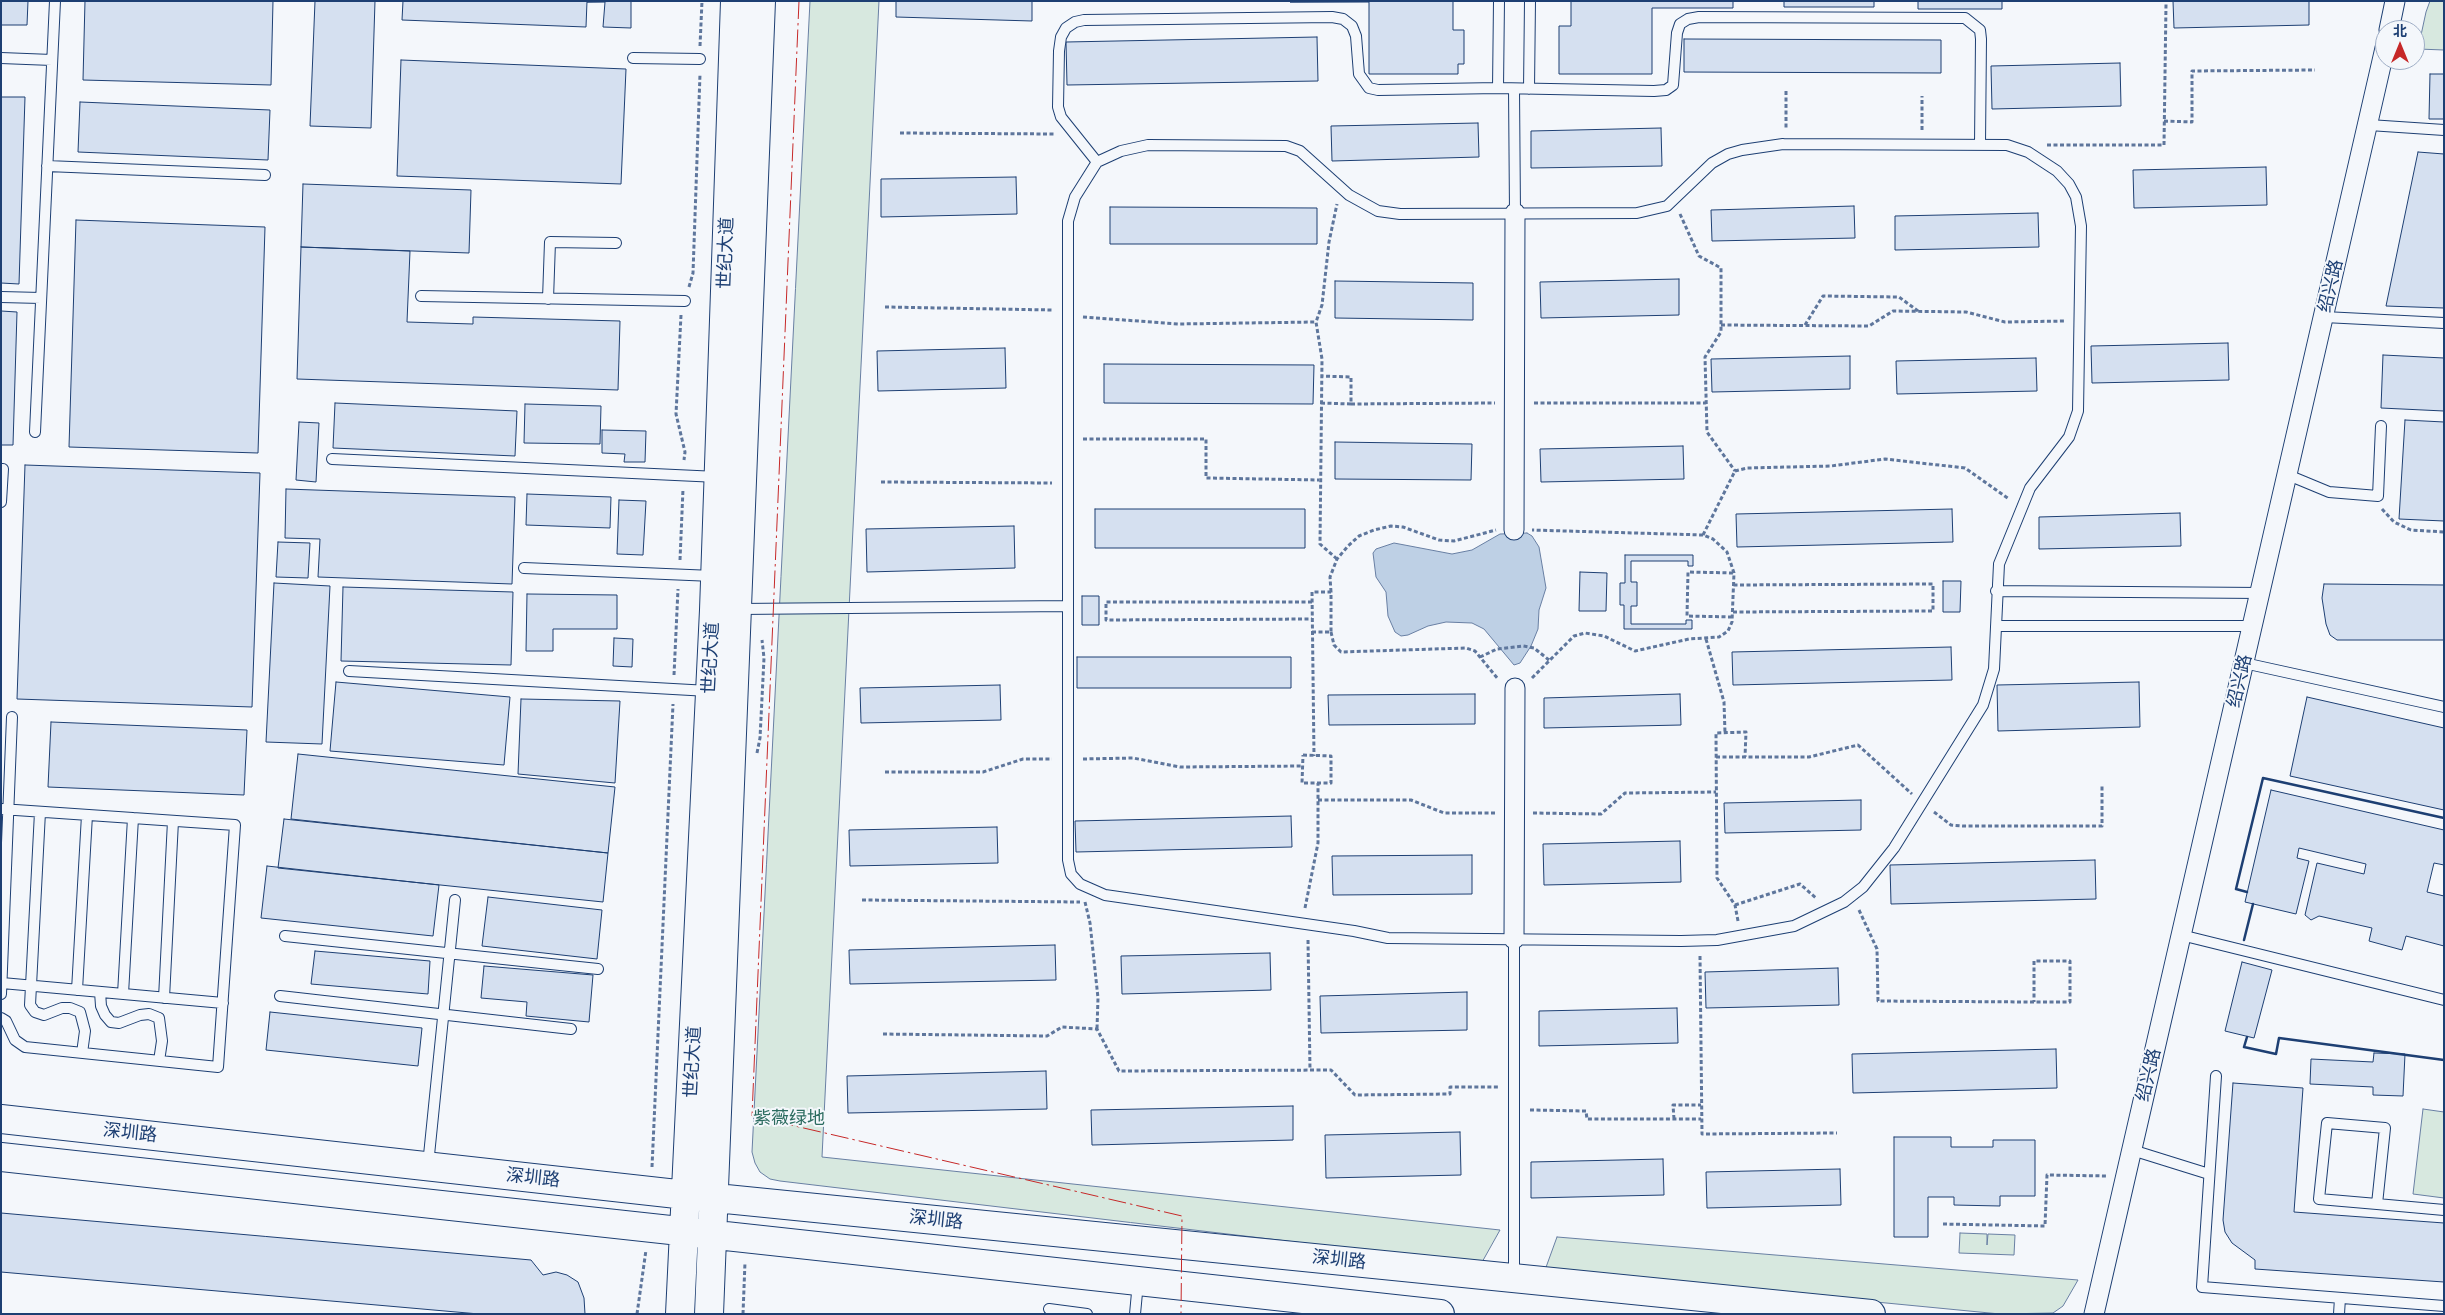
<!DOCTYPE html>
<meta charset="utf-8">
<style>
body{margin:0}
#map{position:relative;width:2445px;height:1315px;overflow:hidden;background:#f4f7fb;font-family:Montserrat,"Noto Sans SC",sans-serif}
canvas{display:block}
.frame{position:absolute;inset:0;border:2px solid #1d3f73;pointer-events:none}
.north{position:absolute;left:2375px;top:20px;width:50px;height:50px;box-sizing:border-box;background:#f4f7fb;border:1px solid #9eadc5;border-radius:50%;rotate:0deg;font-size:14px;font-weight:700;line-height:20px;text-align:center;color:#1d3f73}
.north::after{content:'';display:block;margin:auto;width:18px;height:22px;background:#c62828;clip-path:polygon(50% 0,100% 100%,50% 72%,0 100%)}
</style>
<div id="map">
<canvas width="2445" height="1315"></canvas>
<div class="frame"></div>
<div class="north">北</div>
</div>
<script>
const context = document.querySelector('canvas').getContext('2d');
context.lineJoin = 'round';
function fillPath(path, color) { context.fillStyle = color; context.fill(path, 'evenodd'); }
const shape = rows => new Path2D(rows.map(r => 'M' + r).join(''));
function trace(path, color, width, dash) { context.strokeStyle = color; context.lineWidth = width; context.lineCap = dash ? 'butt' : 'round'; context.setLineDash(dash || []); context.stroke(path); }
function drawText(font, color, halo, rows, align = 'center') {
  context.font = font + ' Montserrat,"Noto Sans SC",sans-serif'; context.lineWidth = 4; context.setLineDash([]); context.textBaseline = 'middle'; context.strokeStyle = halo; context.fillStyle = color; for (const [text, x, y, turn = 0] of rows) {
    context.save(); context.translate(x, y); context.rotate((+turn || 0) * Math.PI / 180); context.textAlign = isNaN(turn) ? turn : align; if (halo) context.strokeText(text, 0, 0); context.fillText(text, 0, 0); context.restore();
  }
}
const green = shape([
 [810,1,879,1,822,1157,1500,1230,1481,1264,780,1181,770,1179,760,1172,755,1163,752,1152,810,1],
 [2430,1,2444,1,2444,50,2418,49,2426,12,2430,1],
 [2423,1109,2444,1112,2444,1198,2413,1194,2423,1109],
 [1960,1233,1987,1234,1987,1245,1988,1234,2015,1235,2014,1255,1959,1253,1960,1233],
 [1557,1237,2078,1280,2063,1306,2053,1313,2000,1314,1545,1270,1557,1237]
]);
const water = shape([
 [1527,533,1532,536,1539,547,1546,588,1539,610,1538,629,1531,646,1520,663,1514,665,1484,629,1472,623,1446,622,1428,626,1408,635,1401,636,1395,632,1388,616,1386,592,1376,577,1373,553,1376,549,1394,543,1452,554,1472,550,1500,534,1527,533]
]);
const building = shape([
 [1,1,28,1,27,25,1,25,1,1],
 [85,1,273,1,271,85,83,80,85,1],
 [315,1,375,1,371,128,310,126,315,1],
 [403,1,587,1,586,27,402,20,403,1],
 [631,1,631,28,603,27,605,2,587,2,631,1],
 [896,1,1032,1,1032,21,896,17,896,1],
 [1453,1,1453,30,1464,30,1464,64,1458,64,1458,74,1369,74,1369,2,1290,2,1453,1],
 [1571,1,1733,1,1733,8,1652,8,1652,74,1559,74,1559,26,1571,26,1571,1],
 [1784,1,1874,1,1874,7,1784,7,1784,1],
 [1918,1,2002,1,2002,9,1918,9,1918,1],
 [2173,1,2309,1,2309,25,2174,28,2173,1],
 [1317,37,1318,81,1067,85,1066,42,1317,37],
 [1684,39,1941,40,1941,73,1684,72,1684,39],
 [401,60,626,69,621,184,397,176,401,60],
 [2120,63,2121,106,1992,109,1991,66,2120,63],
 [2430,74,2444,74,2444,119,2429,119,2430,74],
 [1,97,25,97,19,284,1,283,1,97],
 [80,102,270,110,268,160,78,152,80,102],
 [1478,123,1479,157,1332,161,1331,126,1478,123],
 [1661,128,1662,166,1531,168,1531,131,1661,128],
 [2418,152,2444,154,2444,308,2386,306,2418,152],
 [2266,167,2267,205,2134,208,2133,170,2266,167],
 [1016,177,1017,214,881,217,881,179,1016,177],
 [303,184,471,190,469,253,301,247,303,184],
 [1854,206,1855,238,1712,241,1711,210,1854,206],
 [1110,207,1317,208,1317,244,1110,244,1110,207],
 [2038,213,2039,247,1895,250,1895,216,2038,213],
 [76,220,265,227,258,453,69,447,76,220],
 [301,247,410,251,407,322,473,324,473,317,620,321,618,390,297,379,301,247],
 [1679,279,1679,315,1541,318,1540,282,1679,279],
 [1335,281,1473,283,1473,320,1335,318,1335,281],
 [1,311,17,312,13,445,1,445,1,311],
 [2228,343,2229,380,2092,383,2091,346,2228,343],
 [1005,348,1006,388,878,391,877,351,1005,348],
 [2383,355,2444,358,2444,411,2381,408,2383,355],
 [1850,356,1850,389,1712,392,1711,359,1850,356],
 [2036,358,2037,391,1897,394,1896,361,2036,358],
 [1104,364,1314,365,1313,404,1104,403,1104,364],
 [335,403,517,411,515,456,333,448,335,403],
 [525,404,601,406,600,444,524,443,525,404],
 [2405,420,2444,422,2444,521,2399,519,2405,420],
 [299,422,319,423,316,482,296,480,299,422],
 [602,430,646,431,645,462,624,462,625,454,602,453,602,430],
 [1335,442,1472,444,1471,480,1335,479,1335,442],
 [1683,446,1684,479,1541,482,1540,449,1683,446],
 [25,465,260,473,252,707,17,699,25,465],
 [286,489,515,497,512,584,318,577,320,539,285,538,286,489],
 [527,494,611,497,610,528,526,525,527,494],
 [619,500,646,501,643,555,617,554,619,500],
 [1095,509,1305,509,1305,548,1095,548,1095,509],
 [1952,509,1953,542,1737,547,1736,514,1952,509],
 [2180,513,2181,546,2039,549,2039,517,2180,513],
 [1014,526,1015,568,867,572,866,529,1014,526],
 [278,542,310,543,308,578,276,577,278,542],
 [1625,555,1693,555,1693,566,1688,566,1688,561,1631,561,1631,582,1637,582,1637,606,1631,606,1631,624,1686,624,1686,620,1692,620,1692,629,1624,629,1624,605,1620,605,1620,583,1625,583,1625,555],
 [1580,572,1607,573,1606,611,1579,611,1580,572],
 [1943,581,1961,581,1960,612,1943,612,1943,581],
 [274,583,330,586,322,744,266,742,274,583],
 [2324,584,2444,585,2444,640,2337,640,2330,635,2326,624,2322,598,2324,584],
 [343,587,513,592,511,665,341,661,343,587],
 [527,594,617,595,617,629,553,629,553,651,526,651,527,594],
 [1082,596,1099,596,1099,625,1082,625,1082,596],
 [614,638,633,639,632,667,613,666,614,638],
 [1951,647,1952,680,1733,685,1732,652,1951,647],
 [1077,657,1291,657,1291,688,1077,688,1077,657],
 [336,682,510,697,504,765,330,751,336,682],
 [2139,682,2140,727,1998,731,1997,685,2139,682],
 [1000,685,1001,720,861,723,860,688,1000,685],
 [1475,694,1475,724,1329,725,1328,695,1475,694],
 [1680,694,1681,725,1544,728,1544,698,1680,694],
 [2307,697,2444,728,2444,810,2290,776,2307,697],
 [521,699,620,701,615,783,518,774,521,699],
 [51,722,247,730,244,795,48,787,51,722],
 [298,754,615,787,608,853,291,819,298,754],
 [2271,790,2444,830,2444,865,2434,863,2427,892,2444,896,2444,946,2406,936,2402,950,2369,941,2372,928,2319,916,2311,920,2305,915,2317,863,2364,874,2366,864,2299,848,2297,858,2309,861,2296,914,2245,902,2271,790],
 [1861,800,1861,830,1725,833,1724,803,1861,800],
 [1291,816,1292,847,1076,852,1075,821,1291,816],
 [284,819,608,853,603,902,278,868,284,819],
 [997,827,998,863,850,866,849,830,997,827],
 [1680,841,1681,882,1544,885,1543,844,1680,841],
 [1472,855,1472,894,1333,895,1332,856,1472,855],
 [2095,860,2096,899,1891,904,1890,865,2095,860],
 [267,866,439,885,433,936,261,918,267,866],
 [488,897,602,910,597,959,482,946,488,897],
 [1055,945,1056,980,850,984,849,950,1055,945],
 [315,951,430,961,428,994,311,984,315,951],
 [1270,953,1271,990,1122,994,1121,956,1270,953],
 [2242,962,2272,970,2254,1038,2225,1031,2242,962],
 [484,966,593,975,589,1022,526,1016,527,1002,481,998,484,966],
 [1838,968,1839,1005,1706,1008,1705,972,1838,968],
 [1467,992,1467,1030,1321,1033,1320,996,1467,992],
 [1677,1008,1678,1043,1539,1046,1539,1011,1677,1008],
 [270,1012,422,1028,418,1066,266,1050,270,1012],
 [2056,1049,2057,1088,1853,1093,1852,1054,2056,1049],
 [2374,1053,2405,1054,2403,1096,2373,1095,2373,1087,2310,1084,2311,1059,2373,1062,2374,1053],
 [1046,1071,1047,1109,848,1113,847,1076,1046,1071],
 [2233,1083,2303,1088,2294,1212,2444,1223,2444,1282,2255,1269,2255,1260,2232,1243,2225,1232,2223,1220,2233,1083],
 [1293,1106,1293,1140,1092,1145,1091,1110,1293,1106],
 [1460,1132,1461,1175,1326,1178,1325,1135,1460,1132],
 [1894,1137,1951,1137,1951,1147,1993,1147,1993,1140,2035,1140,2035,1196,2000,1196,2000,1206,1954,1205,1954,1197,1928,1197,1928,1237,1894,1237,1894,1137],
 [1663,1159,1664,1195,1531,1198,1531,1162,1663,1159],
 [1840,1169,1841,1205,1707,1208,1706,1172,1840,1169],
 [1,1213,531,1260,543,1275,556,1272,567,1275,578,1282,584,1298,585,1314,479,1314,1,1272,1,1213]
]);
const path = shape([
 [700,46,702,1],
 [1786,91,1786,130],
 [2164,121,2192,122,2192,71,2315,70],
 [1922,130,1922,96],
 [900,133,1055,134],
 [2047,145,2164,145,2166,4],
 [1680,214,1699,256,1721,268,1721,332,1705,357,1707,432,1735,471],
 [689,287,693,273,700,74],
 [885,307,1052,310],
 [681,315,676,414,685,452,684,460],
 [1083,317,1178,324,1316,322],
 [1721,325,1869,326,1893,311,1966,312,2005,322,2065,321],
 [1805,325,1823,296,1899,297,1918,311],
 [1321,403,1351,404,1351,377,1321,376],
 [1534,403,1706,403],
 [1351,404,1495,403],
 [1083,439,1206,439,1206,478,1319,480],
 [881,482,1052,483],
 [2382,509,2394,522,2411,530,2444,532],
 [1703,535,1735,471,1747,468,1831,466,1885,459,1965,468,2009,499],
 [1337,559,1320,544,1322,359,1316,322,1322,305,1329,242,1337,204],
 [680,560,683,489],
 [1331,592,1330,577,1337,559,1348,546,1359,536,1374,530,1391,526,1403,527,1439,540,1454,541,1496,530],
 [1312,602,1106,602,1106,620,1312,619],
 [1733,612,1933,611,1933,584,1733,585],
 [1732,617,1687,616,1688,572,1734,573],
 [1312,632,1331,632,1331,592,1312,592,1314,756],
 [1331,632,1334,645,1341,652,1466,648,1475,651,1498,679],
 [1706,639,1724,702,1725,733],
 [1480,657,1497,649,1523,646,1534,648,1549,660],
 [674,675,678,589],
 [1532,678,1574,636,1585,633,1604,636,1635,651,1689,639,1719,637,1728,631,1732,622,1734,573,1727,552,1713,539,1703,535,1532,530],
 [757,753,760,738,764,658,762,640],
 [1303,755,1331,756,1331,783,1302,783,1303,755],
 [1716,757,1809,757,1858,745,1912,794],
 [1083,759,1133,758,1180,767,1303,766],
 [885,772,983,772,1023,759,1052,759],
 [1318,800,1411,800,1444,813,1495,813],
 [1934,812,1951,825,1963,826,2102,826,2102,784],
 [1533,813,1601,814,1625,793,1716,792],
 [862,900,1080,902],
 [1085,902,1090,923,1098,998,1097,1029],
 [1735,905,1800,884,1816,898],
 [1305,908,1318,843,1318,783],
 [1859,910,1877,949,1878,1001,2034,1002,2070,1002,2070,961,2034,961,2034,1002],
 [1738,921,1735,905,1717,878,1716,733,1746,732,1745,757],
 [1308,940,1310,1070],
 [1700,956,1702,1134,1837,1133],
 [883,1034,1047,1036,1062,1027,1097,1029,1119,1071,1331,1070,1355,1095,1450,1094,1450,1087,1500,1087],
 [1530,1110,1586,1111,1587,1119,1701,1119],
 [1674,1119,1673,1105,1701,1105],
 [652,1167,673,704],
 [1943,1224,2045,1226,2047,1175,2107,1176],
 [637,1314,646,1250],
 [743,1314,745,1262]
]);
const lane = shape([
 [1,58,52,60],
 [633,58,700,59],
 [1498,88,1499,1],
 [1514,89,1515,213],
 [1529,89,1530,1],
 [2369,125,2444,130],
 [1783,144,2007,145,2028,152,2057,171,2069,184,2076,197,2081,226,2078,411,2069,437,2030,488,1999,564,1994,669,1983,705,1894,848,1863,887,1844,902,1794,926,1717,940,1681,941,1388,938,1354,931,1105,895,1080,884,1071,874,1068,860,1068,221,1075,197,1097,162,1121,151,1148,145,1286,146,1300,151,1349,195,1378,211,1400,214,1637,213,1667,206,1712,163,1728,154,1742,150,1783,144],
 [1097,162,1061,117,1058,107,1059,51,1061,37,1066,28,1075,22,1084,20,1332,17,1343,19,1352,26,1356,36,1359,74,1369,88,1378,90,1498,88,1654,91,1666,90,1673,85,1677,33,1680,24,1688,19,1699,17,1965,18,1980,30,1981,39,1980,144],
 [47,166,265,175],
 [421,296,685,301],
 [1,297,41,298],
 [548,299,550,242,616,243],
 [2324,317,2444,323],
 [35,432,55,1],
 [332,459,718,477],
 [1,469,3,469,1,502],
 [2288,475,2329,492,2378,496,2381,426],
 [524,568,713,576],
 [1996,591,2261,593],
 [739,609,1068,606],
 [1996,626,2253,626],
 [2244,663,2444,707],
 [349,671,709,691],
 [1,809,235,825,218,1067,25,1047,15,1040,6,1021,1,1018],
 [40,812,30,1005,35,1012,44,1015,62,1008,70,1008,80,1012,85,1031,82,1053],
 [2181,935,2444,1000],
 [285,936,598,969],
 [2,983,223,1003],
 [77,990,87,815],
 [100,992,101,1006,105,1015,111,1022,119,1023,140,1015,149,1014,159,1018,162,1041,159,1061],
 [1,994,12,717],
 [123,994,133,818],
 [280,996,571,1029],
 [164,998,173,821],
 [2216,1076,2202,1287,2444,1306],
 [2132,1150,2209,1174],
 [428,1165,455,900],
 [2377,1204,2385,1128,2327,1123,2319,1199,2377,1204,2444,1210],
 [1514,1276,1514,939],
 [1049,1309,1087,1314],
 [1135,1314,1138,1282],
 [2339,1314,2340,1298]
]);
const street = shape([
 [2389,30,2395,1],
 [1514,530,1515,213],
 [1514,939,1515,688],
 [2094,1314,2385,48]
]);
const secondary = shape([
 [1,1119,686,1195,1871,1314],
 [1,1157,1440,1314],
 [680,1314,714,610,735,1],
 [709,1314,761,1]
]);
const wall = shape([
 [2247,892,2236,889,2263,778,2444,818],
 [2244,940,2253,904],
 [2247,1037,2244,1047,2276,1054,2279,1038,2444,1060]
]);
const power = shape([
 [799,1,752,1116,1182,1216,1181,1314]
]);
const streetNames = [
 ["世纪大道",726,253,-88],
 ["绍兴路",2331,286,-77],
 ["世纪大道",711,658,-87],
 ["绍兴路",2240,681,-77],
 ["世纪大道",693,1062,-87],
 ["绍兴路",2149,1075,-77],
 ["深圳路",130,1133,6],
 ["深圳路",533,1178,6],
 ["深圳路",936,1220,6],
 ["深圳路",1339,1260,6]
];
const parkNames = [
 ["紫薇绿地",789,1119]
];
fillPath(green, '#d7e8df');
trace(green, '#687fa3', 1);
fillPath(water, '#bed0e5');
trace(water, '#687fa3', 1);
fillPath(building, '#d5e0f0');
trace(building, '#1d3f73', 1);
trace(lane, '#1d3f73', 12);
trace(street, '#1d3f73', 21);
trace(secondary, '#1d3f73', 30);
trace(path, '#5e769c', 3, [4, 2.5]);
trace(lane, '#f4f7fb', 10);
trace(street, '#f4f7fb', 19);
trace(secondary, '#f4f7fb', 28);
trace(wall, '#1d3f73', 2.5);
trace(power, '#c62828', 1, [18, 4, 2.5, 4]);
drawText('18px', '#1d3f73', '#f4f7fb', streetNames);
drawText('18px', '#2c6c60', '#f4f7fb', parkNames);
</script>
